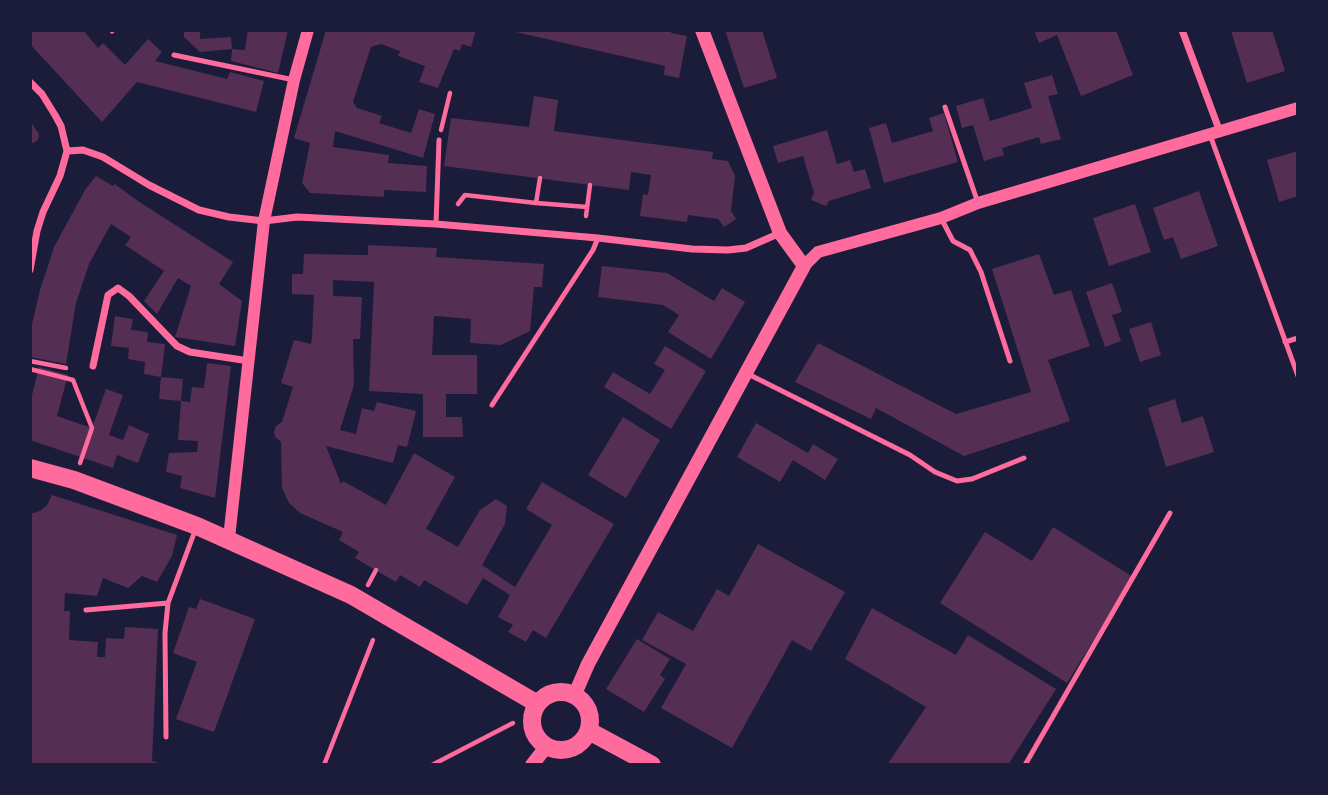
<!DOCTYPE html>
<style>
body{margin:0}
#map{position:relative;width:1328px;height:795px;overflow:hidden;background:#1b1b3a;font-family:Montserrat,sans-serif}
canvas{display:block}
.frame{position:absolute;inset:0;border:32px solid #1b1b3a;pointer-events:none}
</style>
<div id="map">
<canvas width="1328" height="795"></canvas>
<div class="frame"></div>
</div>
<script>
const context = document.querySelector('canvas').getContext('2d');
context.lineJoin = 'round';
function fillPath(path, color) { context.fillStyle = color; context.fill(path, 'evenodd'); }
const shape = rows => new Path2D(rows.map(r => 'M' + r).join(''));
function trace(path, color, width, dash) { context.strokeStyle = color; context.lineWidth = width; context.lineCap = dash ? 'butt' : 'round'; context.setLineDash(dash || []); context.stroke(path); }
const building = shape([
 [30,30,83,30,98,48,103,43,125,65,148,39,162,52,155,61,227,79,230,72,264,81,256,112,137,82,102,122,30,44],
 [184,30,200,30,200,39,231,37,232,49,245,50,248,30,288,30,278,73,231,61,232,49,200,52,184,37],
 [326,30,476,30,471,47,462,44,460,51,454,49,438,88,419,82,425,66,398,56,400,51,381,44,371,47,353,102,357,108,382,116,379,123,411,133,419,109,435,114,423,158,335,131,333,147,389,155,388,163,427,166,426,192,384,190,384,197,310,193,302,183,310,143,294,138],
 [507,30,672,30,671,33,687,36,679,78,664,75,665,66],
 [725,30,762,30,777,78,744,88],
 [1034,30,1116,30,1133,75,1081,96,1057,35,1039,43],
 [1234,30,1272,30,1285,71,1247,83,1231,31],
 [1052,75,1058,94,1048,96,1061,139,1041,144,1039,137,1002,148,1004,155,984,161,973,125,962,128,956,106,983,98,990,121,1032,108,1024,83],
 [534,96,558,100,554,131,713,152,712,159,728,161,735,176,731,211,736,219,724,227,718,219,688,215,687,222,640,216,643,194,648,195,651,175,631,172,629,190,444,166,451,118,529,127],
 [944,113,958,162,884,183,869,128,886,123,892,143,933,131,929,118],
 [30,121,39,134,38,140,33,143,30,144],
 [827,130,837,164,850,160,854,172,865,169,871,188,829,201,826,206,811,200,814,193,803,156,778,163,773,146],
 [1298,151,1298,196,1279,202,1267,160],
 [96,176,113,186,115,184,135,199,233,262,219,284,242,301,235,346,175,337,191,286,178,278,157,314,144,301,164,271,125,245,131,237,111,224,89,264,76,303,66,364,30,357,30,333,40,290,54,247,85,190],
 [1199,191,1218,246,1181,259,1173,237,1164,240,1153,208],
 [1135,204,1151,252,1109,266,1093,218],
 [368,245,437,248,436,257,544,264,542,287,534,287,530,331,501,345,470,343,471,319,434,316,432,355,477,355,477,394,446,394,446,417,462,417,463,437,423,437,423,394,369,391,374,282,333,280,333,296,362,297,360,339,353,339,354,385,340,430,356,434,362,408,374,411,377,402,416,411,407,447,398,445,393,463,326,446,341,484,343,481,386,505,414,453,455,477,426,529,458,547,480,510,496,499,507,506,505,524,482,565,515,587,552,525,526,509,542,482,614,524,546,638,533,630,526,642,508,632,513,625,498,617,510,595,483,578,467,605,424,580,420,587,400,575,396,582,355,558,359,552,339,540,343,532,300,513,289,503,282,488,281,442,275,437,274,432,276,426,282,422,293,387,281,383,294,340,311,344,312,338,314,295,292,294,292,274,303,274,304,254,368,255],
 [1039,254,1054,295,1071,290,1090,346,1048,360,1070,421,964,456,876,408,871,419,795,382,818,343,956,414,1031,392,992,269],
 [602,266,667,273,714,301,722,288,745,302,711,359,668,332,679,315,663,305,598,297],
 [1112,283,1122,312,1112,315,1121,341,1105,347,1086,292],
 [115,316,133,319,131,330,148,332,147,342,165,344,161,377,144,374,145,362,128,359,129,348,111,346],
 [1151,322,1161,355,1140,362,1129,329],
 [665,346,706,371,671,429,604,387,613,372,650,394,665,370,654,364],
 [207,363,231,366,215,498,180,488,182,476,166,472,169,453,197,452,198,441,178,440,181,401,190,402,192,387,204,388],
 [39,367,68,375,57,416,80,424,92,428,106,389,123,395,109,435,123,440,129,425,149,434,138,463,117,455,113,468,30,440,30,403],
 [161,377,183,379,181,401,159,399],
 [1175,399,1182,423,1203,416,1214,452,1166,467,1148,408],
 [623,417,660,440,626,498,588,475],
 [756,423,808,453,813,444,838,459,825,480,793,460,780,482,737,457],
 [52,495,177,535,172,556,157,582,142,576,128,588,103,578,97,596,65,593,64,611,70,611,69,640,98,642,97,657,105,657,106,638,124,639,125,627,158,629,152,761,167,765,30,765,30,514,40,511,47,505],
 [1053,527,1133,577,1067,683,940,603,985,532,1032,561],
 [758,544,845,592,811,651,792,640,732,748,661,708,686,664,642,640,658,612,693,631,717,589,729,596],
 [200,599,255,619,214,732,176,719,197,662,173,653,189,607,196,609],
 [872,608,956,655,968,635,1056,689,1008,765,887,765,926,707,845,659],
 [637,639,670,659,660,675,665,679,644,712,606,689]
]);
const path = shape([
 [441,130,450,93],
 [536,203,587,207],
 [458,204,465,195,536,203,540,178],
 [586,216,590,185],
 [30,361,66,368],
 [30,369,73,380,92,428,80,463],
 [368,585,376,570],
 [324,765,373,640],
 [432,765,513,723]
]);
const service = shape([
 [112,31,113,30],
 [174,55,294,80],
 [945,107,978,203],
 [1210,135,1298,376],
 [941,218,953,241,970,250,981,272,1010,361],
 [436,224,439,140],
 [1285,342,1298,338],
 [746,373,910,455,935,472,957,481,972,479,1024,458],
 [492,405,593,250,598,238],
 [168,603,196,528],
 [86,610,168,603,165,633,166,737],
 [1025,765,1170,513]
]);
const minor = shape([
 [1182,30,1220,132],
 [30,82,42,94,55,115,61,126,67,151,60,176,43,212,37,231,30,270],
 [67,151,83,150,103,157,149,185,199,210,229,217,264,221,297,217,436,224,598,238,692,249,728,250,746,248,780,233],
 [93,366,108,295,118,288,129,296,177,346,190,352,249,361]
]);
const tertiary = shape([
 [804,266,818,252,941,218,978,203,1298,108],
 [229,538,264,221,294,80,308,30]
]);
const secondary = shape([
 [575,694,588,664,804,266,780,233,702,30],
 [532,765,546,747]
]);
const primary = shape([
 [30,468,74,480,197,526,351,595,536,703],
 '532 721a29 29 0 1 1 58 0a29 29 0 1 1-58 0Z',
 [589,731,652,765]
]);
fillPath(building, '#542f53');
trace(path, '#ff6b9d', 4.5);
trace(service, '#ff6b9d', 5);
trace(minor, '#ff6b9d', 7);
trace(tertiary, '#ff6b9d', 12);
trace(secondary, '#ff6b9d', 14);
trace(primary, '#ff6b9d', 18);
</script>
